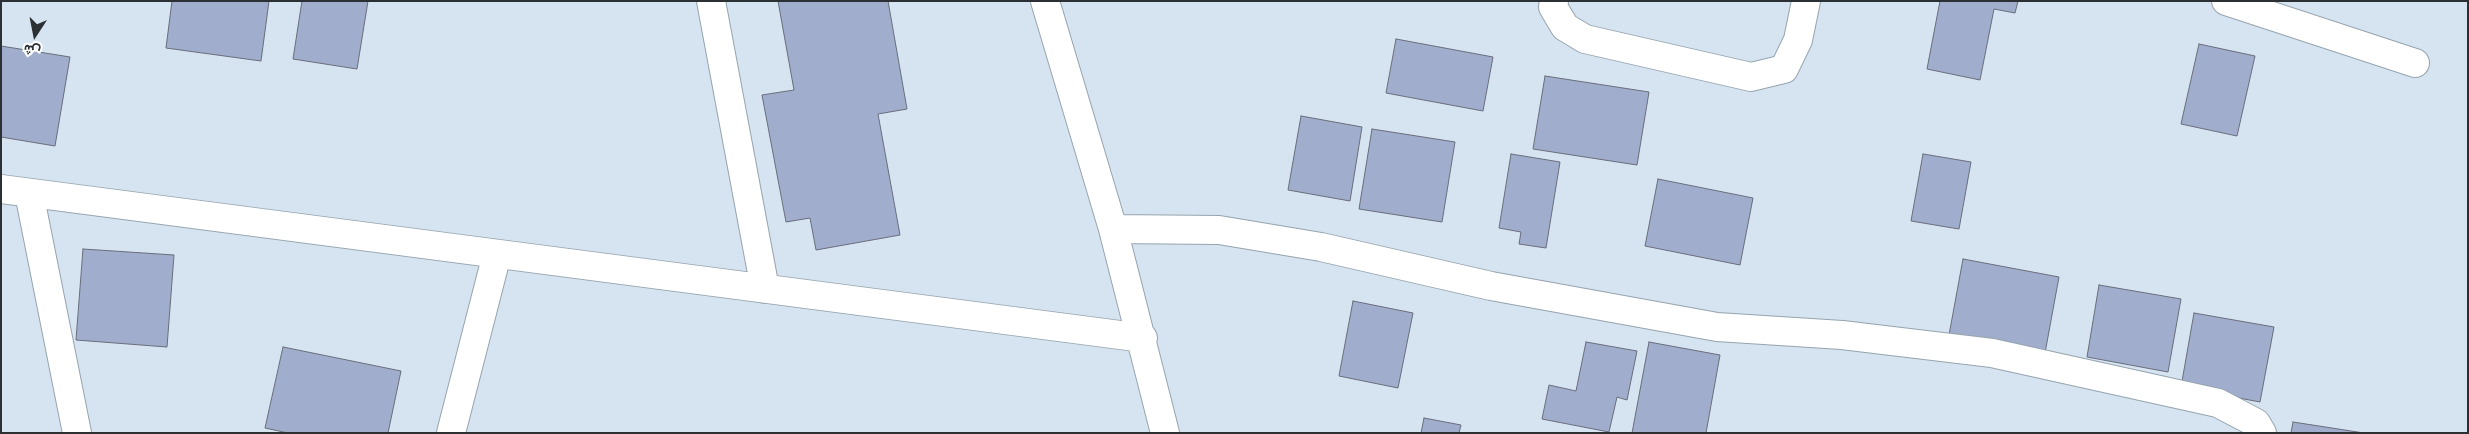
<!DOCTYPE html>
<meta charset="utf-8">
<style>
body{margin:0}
#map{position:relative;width:2469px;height:434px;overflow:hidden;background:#d5e4f0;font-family:"Varela Round",Vazirmatn,sans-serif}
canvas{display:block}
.frame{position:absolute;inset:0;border:2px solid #2b3035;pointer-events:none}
.north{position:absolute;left:10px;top:10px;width:50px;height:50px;-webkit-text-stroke:4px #fff;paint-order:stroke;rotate:191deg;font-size:14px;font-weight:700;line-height:20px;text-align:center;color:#2b3035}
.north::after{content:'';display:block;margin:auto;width:18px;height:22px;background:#2b3035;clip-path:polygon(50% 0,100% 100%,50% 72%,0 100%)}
</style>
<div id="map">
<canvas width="2469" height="434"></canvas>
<div class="frame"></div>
<div class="north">ش</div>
</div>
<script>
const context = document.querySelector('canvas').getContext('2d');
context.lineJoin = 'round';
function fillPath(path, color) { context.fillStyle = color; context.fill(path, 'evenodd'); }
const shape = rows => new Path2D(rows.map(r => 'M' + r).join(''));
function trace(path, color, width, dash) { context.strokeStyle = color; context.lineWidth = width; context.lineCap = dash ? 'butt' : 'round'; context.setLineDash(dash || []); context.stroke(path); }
const building = shape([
 [172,1,269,1,261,61,166,48,172,1],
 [302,1,368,1,357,69,293,59,302,1],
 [778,1,888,1,907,109,878,114,900,235,816,250,810,218,786,222,762,95,794,90,778,1],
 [1940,1,2018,1,2015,13,1994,9,1980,80,1927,69,1940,1],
 [1396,39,1493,57,1483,111,1386,93,1396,39],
 [2199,44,2255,56,2237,136,2181,124,2199,44],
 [1,46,70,57,55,146,1,137,1,46],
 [1545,76,1649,92,1637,165,1533,149,1545,76],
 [1301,116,1362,127,1350,201,1288,190,1301,116],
 [1372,129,1455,142,1442,222,1359,209,1372,129],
 [1511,154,1560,162,1546,248,1519,244,1521,232,1499,228,1511,154],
 [1923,154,1971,162,1959,229,1911,221,1923,154],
 [1658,179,1753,198,1740,265,1645,246,1658,179],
 [83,249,174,255,167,347,76,340,83,249],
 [1963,259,2059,277,2045,353,1949,335,1963,259],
 [2099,285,2181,299,2168,372,2087,357,2099,285],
 [1353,301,1413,313,1398,388,1339,376,1353,301],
 [2194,313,2274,327,2260,402,2181,387,2194,313],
 [1586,342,1637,351,1627,400,1617,397,1609,432,1542,419,1549,385,1576,391,1586,342],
 [1649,342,1720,355,1706,433,1632,433,1649,342],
 [283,347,401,371,388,433,288,433,265,428,283,347],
 [1424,418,1461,425,1459,433,1421,433,1424,418],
 [2293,422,2364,433,2291,433,2293,422]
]);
const minor = shape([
 [711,1,765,289],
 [1045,1,1113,229,1165,433],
 [1554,1,1553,7,1565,27,1585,39,1751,77,1784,69,1798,40,1806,1],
 [2226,1,2415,63],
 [1,189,1143,338],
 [29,193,77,433],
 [1113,229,1219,230,1321,247,1491,286,1717,327,1842,335,1992,353,2218,403,2256,423,2262,433],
 [451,433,497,254]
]);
fillPath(building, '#a1adcc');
trace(building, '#686d7b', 1);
trace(minor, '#96a4af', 30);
trace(minor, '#fff', 28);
</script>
